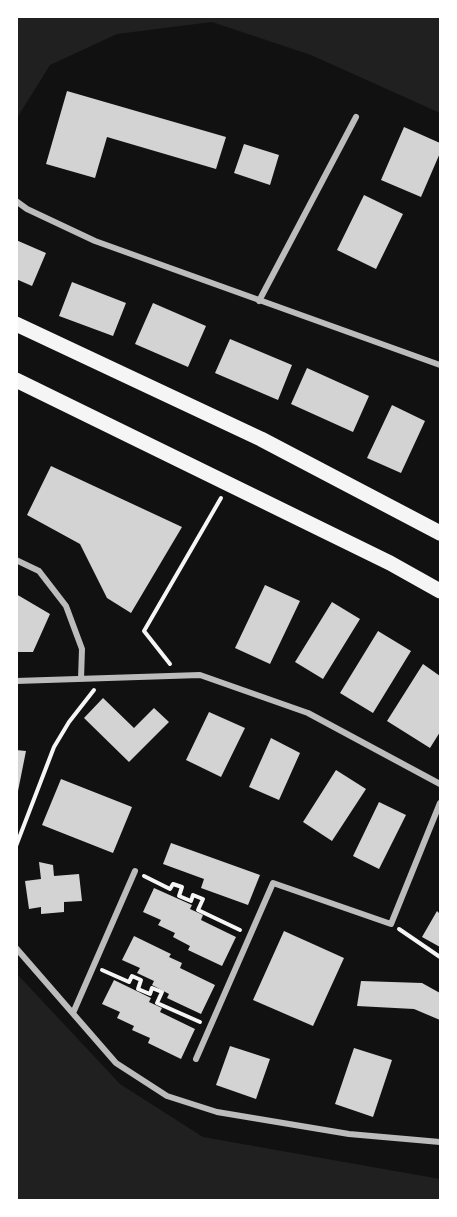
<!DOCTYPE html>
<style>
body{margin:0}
#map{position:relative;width:457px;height:1217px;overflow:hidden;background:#111;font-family:"Exo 2",sans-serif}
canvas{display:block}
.frame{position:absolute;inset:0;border:18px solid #fff;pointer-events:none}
</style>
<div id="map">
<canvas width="457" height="1217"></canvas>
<div class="frame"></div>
</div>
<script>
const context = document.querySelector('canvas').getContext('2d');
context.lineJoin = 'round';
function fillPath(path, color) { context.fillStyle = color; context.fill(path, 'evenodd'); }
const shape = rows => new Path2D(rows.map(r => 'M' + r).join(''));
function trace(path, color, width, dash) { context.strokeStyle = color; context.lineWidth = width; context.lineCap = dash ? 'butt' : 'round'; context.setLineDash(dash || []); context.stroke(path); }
const green = shape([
 [17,16,440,17,440,113,311,55,212,22,117,34,50,65,17,118],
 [17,974,120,1084,203,1137,440,1179,440,1200,17,1200]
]);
const building = shape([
 [67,91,226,137,216,169,107,137,95,178,46,164],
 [404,127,440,143,440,153,421,197,381,180],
 [244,144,279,155,270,185,234,173],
 [364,195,403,214,376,269,337,250],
 [16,240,46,253,32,286,16,279],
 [72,282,126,303,113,336,59,316],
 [153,303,206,326,188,367,135,344],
 [230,339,292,365,278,400,215,373],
 [307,368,369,396,353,432,291,404],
 [392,405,425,421,401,473,367,458],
 [51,466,182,527,131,613,107,598,80,544,27,515],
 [265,585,300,601,270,664,235,648],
 [16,594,50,614,33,652,16,652],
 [332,602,360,619,323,679,295,662],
 [378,631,411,651,373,713,340,693],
 [423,664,440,676,440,732,430,748,387,721],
 [103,698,134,728,154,708,169,722,129,762,84,718],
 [209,712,245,728,221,777,186,760],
 [271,738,300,753,279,800,249,787],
 [16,750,26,751,18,791,16,791],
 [336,770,366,789,332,841,303,822],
 [61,779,132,807,113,853,42,825],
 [379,802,406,815,379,869,353,856],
 [171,843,260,875,248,905,201,888,204,879,163,864],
 [39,862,53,865,54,876,79,874,82,901,64,902,64,912,41,914,41,907,29,909,25,881,41,879],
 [154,888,192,905,190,909,203,915,201,920,236,937,222,966,188,950,190,946,173,937,175,933,158,925,161,920,143,912],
 [437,911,440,914,440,947,422,937],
 [284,931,344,958,313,1026,253,1000],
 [134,936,171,954,169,957,182,963,180,968,215,985,201,1014,167,998,169,994,152,985,154,981,137,973,140,968,122,960],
 [114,980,151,998,149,1002,162,1008,160,1012,195,1029,181,1059,148,1043,150,1038,132,1030,134,1026,117,1018,120,1012,102,1004],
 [361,981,422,983,440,993,440,1020,414,1009,357,1006],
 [230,1046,270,1059,256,1099,216,1085],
 [354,1048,392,1060,373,1117,335,1104]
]);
const path = shape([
 [170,664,144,631,221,498],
 [16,846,54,747,69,722,94,690],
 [144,876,170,889,173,884,182,887,179,896,191,901,193,895,203,899,198,910,240,930],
 [399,929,440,957],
 [102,970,129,982,132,976,141,980,138,989,150,994,152,988,162,992,157,1003,200,1022]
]);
const minor = shape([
 [16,201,27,209,95,241,440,365],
 [259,301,356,117],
 [16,560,39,571,66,606,82,649,81,679],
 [16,681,200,675,308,713,440,784],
 [16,948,116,1063,167,1096,217,1112,349,1134,440,1142],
 [73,1013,135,871],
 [196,1059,273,883,391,924,440,803]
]);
const primary = shape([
 [16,324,261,439,440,533],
 [16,380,390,563,440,591]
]);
fillPath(green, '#202020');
fillPath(building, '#d3d3d3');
trace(path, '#f5f5f5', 4);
trace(minor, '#bcbcbc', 6);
trace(primary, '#f5f5f5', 15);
</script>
